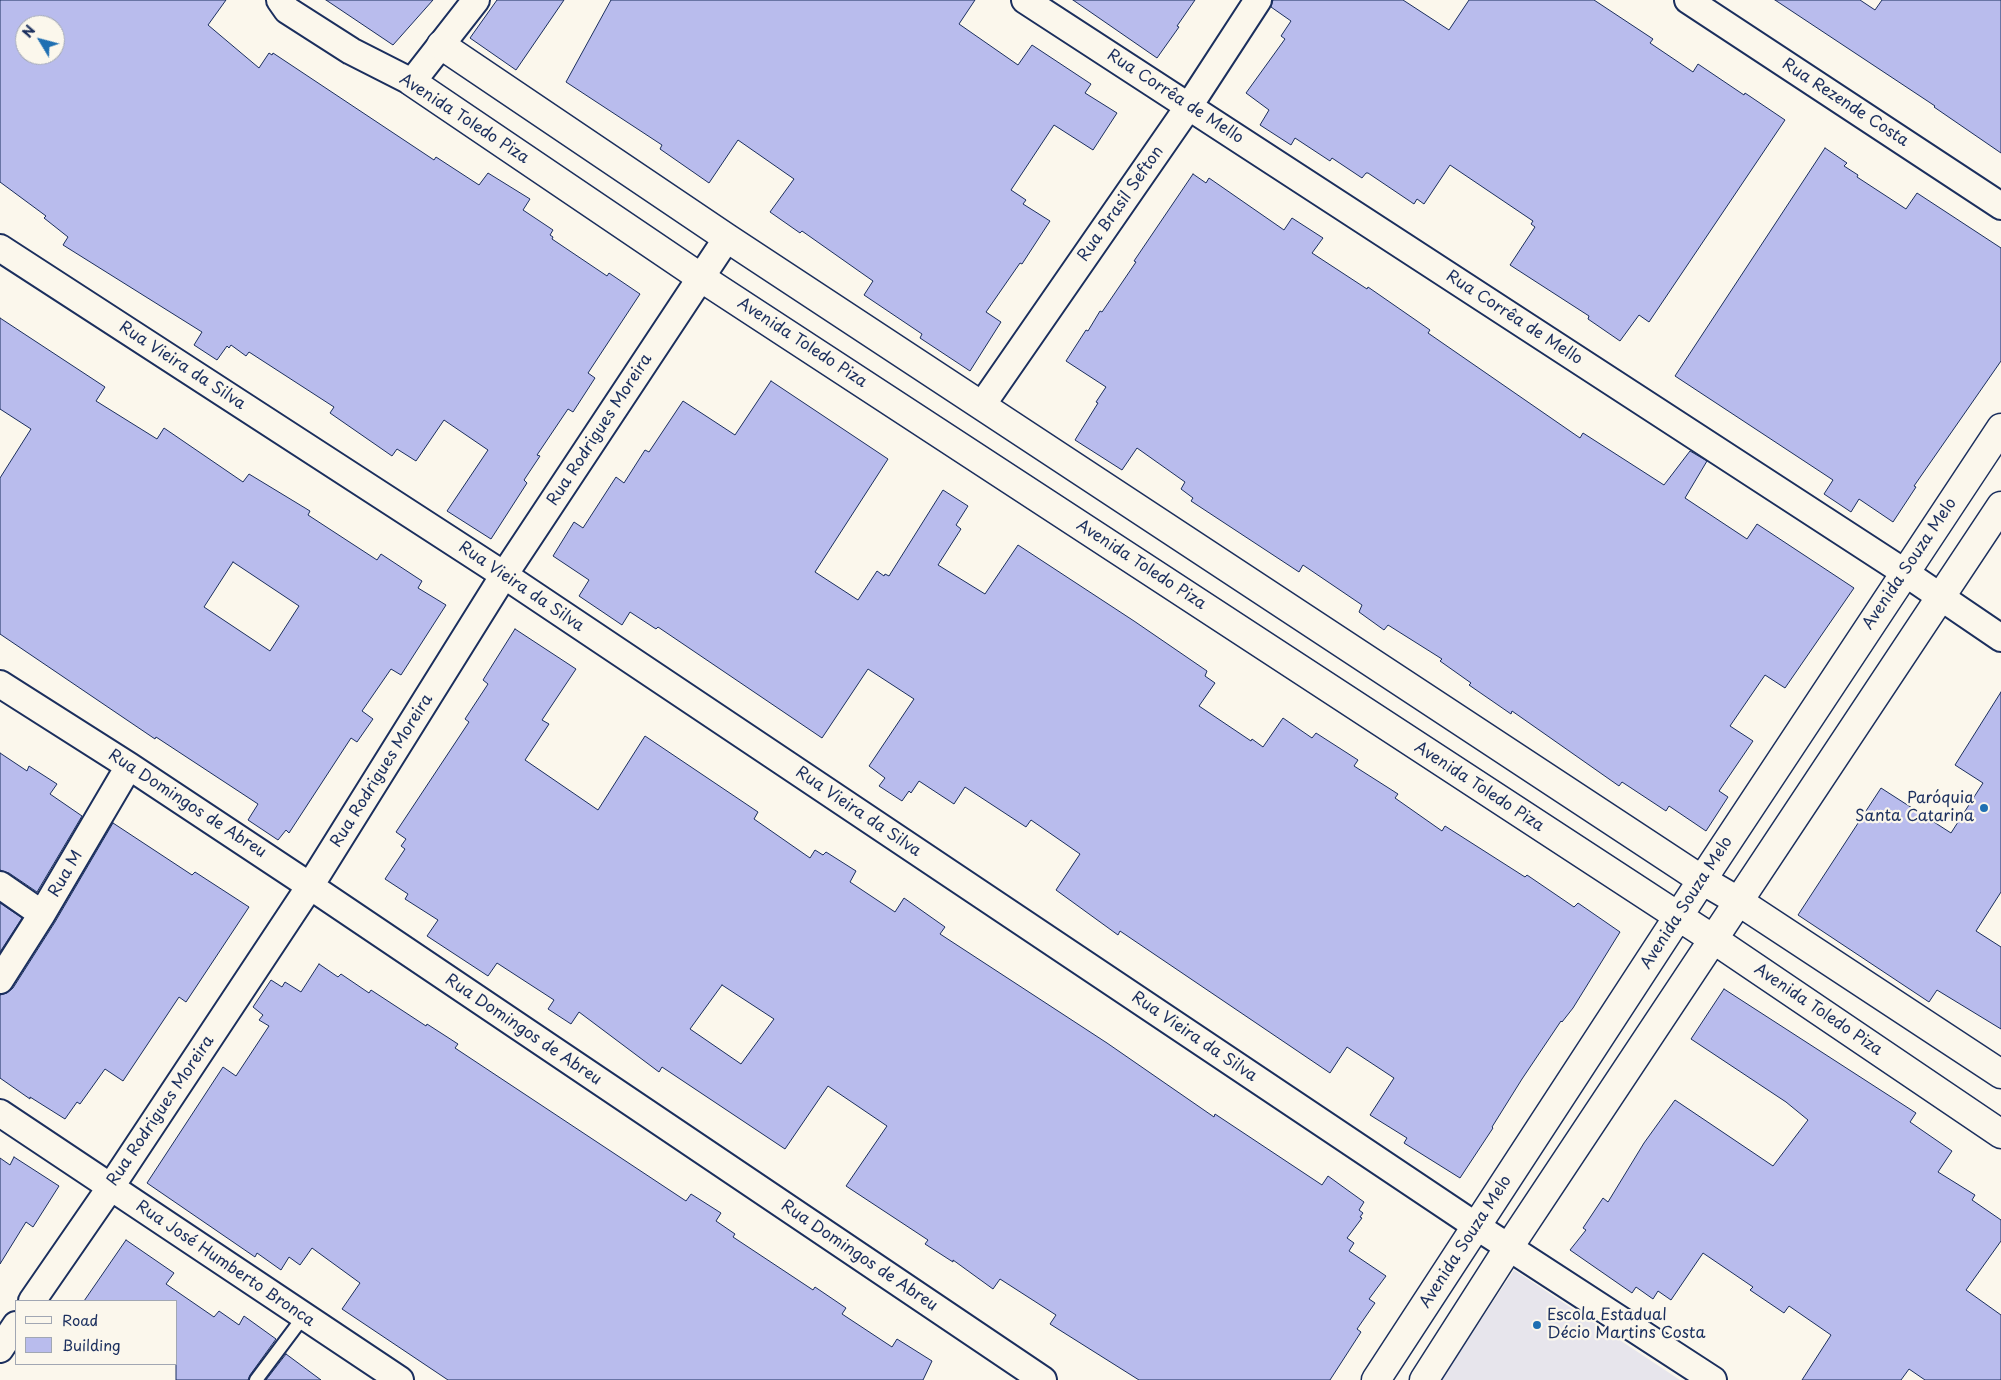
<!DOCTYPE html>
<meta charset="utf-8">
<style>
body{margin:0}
#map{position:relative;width:2001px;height:1380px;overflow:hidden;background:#fbf7ec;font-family:"Playpen Sans",sans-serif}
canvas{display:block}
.legend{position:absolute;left:15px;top:1300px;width:162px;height:65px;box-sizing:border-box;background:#fbf7ec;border:1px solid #a1a7b3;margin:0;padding:6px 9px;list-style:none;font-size:15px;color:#1b2f5e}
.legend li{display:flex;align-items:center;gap:10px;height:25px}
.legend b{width:25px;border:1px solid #a1a7b3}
.north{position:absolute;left:15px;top:15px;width:50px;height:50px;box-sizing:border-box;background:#fbf7ec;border:1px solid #a1a7b3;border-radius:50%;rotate:307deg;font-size:14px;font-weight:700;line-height:20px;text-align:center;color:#1b2f5e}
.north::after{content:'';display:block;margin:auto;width:18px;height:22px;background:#1f6fb2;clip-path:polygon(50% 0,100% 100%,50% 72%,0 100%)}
</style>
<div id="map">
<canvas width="2001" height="1380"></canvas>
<ul class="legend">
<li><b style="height:6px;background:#fbf7ec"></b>Road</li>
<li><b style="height:14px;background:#b9bced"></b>Building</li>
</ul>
<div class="north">N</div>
</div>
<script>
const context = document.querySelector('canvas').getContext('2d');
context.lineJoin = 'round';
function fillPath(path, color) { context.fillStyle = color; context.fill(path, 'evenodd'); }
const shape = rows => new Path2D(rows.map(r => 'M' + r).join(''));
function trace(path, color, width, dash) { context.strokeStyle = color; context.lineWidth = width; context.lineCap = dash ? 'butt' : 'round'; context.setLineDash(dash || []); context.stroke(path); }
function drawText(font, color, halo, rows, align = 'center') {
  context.font = font + ' "Playpen Sans",sans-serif'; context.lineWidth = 4.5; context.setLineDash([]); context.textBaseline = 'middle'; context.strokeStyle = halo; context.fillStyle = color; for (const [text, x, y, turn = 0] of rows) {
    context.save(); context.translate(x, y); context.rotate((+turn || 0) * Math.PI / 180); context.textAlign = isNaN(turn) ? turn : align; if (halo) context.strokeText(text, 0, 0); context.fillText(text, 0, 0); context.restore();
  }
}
const built = shape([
 [1514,1270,1680,1380,1441,1380]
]);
const building = shape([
 [0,0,226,0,208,25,259,68,269,53,272,55,273,53,434,160,436,157,479,185,488,173,530,199,523,210,553,230,550,235,553,237,552,239,607,276,609,273,640,294,588,373,595,378,573,412,568,409,537,455,540,456,524,480,527,483,491,539,447,511,488,450,444,420,416,461,397,449,392,456,330,413,334,407,249,352,246,356,231,345,229,348,227,346,217,360,194,345,202,332,63,245,68,237,44,218,46,216,0,182,0,0],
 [25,25,55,25,55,55,25,55,25,25],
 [326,0,433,0,393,45,326,0],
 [497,0,564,0,516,70,470,38,497,0],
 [611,0,975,0,959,24,1018,65,1032,45,1091,84,1085,93,1117,113,1093,150,1054,125,1011,190,1026,200,1023,204,1050,221,1022,264,1020,263,986,312,1001,322,970,371,920,338,922,334,864,295,873,281,802,231,800,233,770,212,794,179,738,140,709,183,660,149,662,145,566,82,611,0],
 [1073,0,1195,0,1177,26,1179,27,1157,58,1073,0],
 [1273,0,1403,0,1449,30,1469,0,1594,0,1653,39,1650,43,1693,72,1698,64,1744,95,1745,93,1785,120,1649,322,1639,315,1620,341,1588,319,1589,316,1510,265,1535,227,1531,224,1533,221,1450,165,1424,204,1417,199,1414,204,1368,173,1366,173,1362,178,1332,158,1330,161,1295,138,1291,145,1260,125,1269,110,1246,93,1285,39,1281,36,1291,21,1271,7,1273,0],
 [1775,0,1860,0,1875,10,1882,0,2001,0,2001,153,1934,107,1935,106,1775,0],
 [1825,148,1847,163,1844,166,1858,175,1857,177,1906,209,1917,193,2001,248,2001,361,1914,486,1916,487,1893,522,1859,499,1851,512,1824,494,1833,480,1675,376,1825,148],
 [1193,174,1206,183,1209,178,1284,230,1292,218,1323,238,1312,253,1367,289,1368,287,1430,330,1428,333,1580,438,1583,433,1664,485,1690,451,1707,461,1685,498,1747,539,1757,524,1854,588,1785,688,1765,675,1730,726,1753,741,1719,791,1728,797,1706,831,1669,806,1666,811,1622,782,1619,786,1542,732,1512,711,1511,714,1469,685,1471,683,1440,661,1442,659,1388,625,1384,630,1359,612,1362,605,1303,565,1299,572,1191,501,1193,498,1181,489,1185,482,1137,448,1122,470,1075,440,1098,403,1096,402,1106,387,1066,361,1086,330,1088,331,1100,311,1102,312,1136,262,1134,261,1193,174],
 [0,318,105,387,96,401,157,439,164,428,243,482,249,474,310,511,308,515,377,560,381,554,422,581,418,588,446,605,401,675,391,669,362,711,373,719,357,742,351,738,289,833,286,830,278,840,248,820,258,804,156,737,155,739,0,634,0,478,31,429,0,409,0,318],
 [233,562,299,606,270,651,204,607,233,562],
 [771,381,888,459,815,572,858,600,877,571,884,576,885,574,889,576,943,490,968,506,956,525,961,529,938,565,985,594,1018,545,1134,621,1207,671,1205,676,1215,683,1199,706,1251,741,1252,739,1263,747,1283,718,1312,738,1316,733,1358,760,1354,766,1398,794,1395,798,1442,831,1445,826,1525,877,1527,875,1574,907,1578,903,1620,932,1573,1008,1562,1022,1561,1021,1522,1079,1492,1127,1493,1128,1460,1178,1404,1143,1407,1138,1370,1115,1394,1078,1347,1047,1330,1073,1120,931,1118,935,1056,890,1080,854,1031,820,1026,827,965,787,954,804,919,781,911,793,909,791,902,801,879,786,885,778,869,766,914,699,868,669,822,738,658,627,656,629,630,612,622,625,579,596,589,580,553,556,574,522,583,528,616,477,624,483,645,450,649,452,683,401,735,435,771,381],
 [515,629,576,669,542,720,549,724,525,760,598,810,645,736,758,812,754,819,810,858,815,850,823,855,826,852,856,871,850,882,895,912,904,898,945,927,940,934,1107,1043,1214,1117,1215,1114,1322,1185,1328,1176,1364,1202,1359,1210,1363,1213,1360,1217,1362,1218,1347,1238,1354,1243,1349,1251,1386,1276,1369,1299,1375,1303,1357,1329,1361,1332,1330,1380,1139,1380,1050,1324,1056,1315,1000,1279,993,1289,953,1260,953,1262,925,1244,928,1240,846,1186,887,1126,828,1086,785,1149,662,1067,659,1072,579,1012,571,1024,548,1009,554,1000,497,963,488,976,427,936,438,920,405,899,408,894,385,879,405,849,401,846,406,839,396,832,469,722,465,719,488,684,483,680,515,629],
 [722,985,774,1019,741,1064,690,1029,722,985],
 [2001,692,2001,892,1976,931,2001,947,2001,1029,1937,990,1929,1002,1798,915,1881,788,1951,833,1983,783,1955,765,2001,692],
 [0,753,27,771,29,766,57,784,50,794,82,816,37,892,9,873,0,870,0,753],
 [113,823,192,875,195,872,249,907,186,1002,179,997,123,1081,105,1069,80,1104,77,1102,65,1119,30,1097,30,1099,0,1078,0,995,7,993,13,988,55,922,113,823],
 [0,903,22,918,0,952,0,903],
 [319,964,338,977,341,974,369,993,371,990,426,1026,427,1024,458,1044,455,1048,686,1201,691,1194,721,1213,716,1221,735,1234,733,1237,813,1290,815,1287,846,1308,842,1314,892,1347,897,1339,932,1361,923,1380,448,1380,342,1309,360,1283,312,1248,300,1265,289,1257,281,1270,257,1253,255,1257,147,1183,223,1067,236,1076,269,1026,259,1020,263,1015,253,1007,271,980,282,987,285,982,301,992,319,964],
 [1724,989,1916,1113,1910,1122,1952,1151,1938,1172,1975,1195,1972,1200,2001,1220,2001,1241,1966,1290,2001,1315,2001,1380,1925,1380,1909,1369,1901,1380,1802,1380,1831,1335,1789,1306,1784,1313,1750,1290,1753,1287,1703,1253,1671,1300,1658,1291,1653,1299,1636,1287,1632,1293,1570,1250,1586,1230,1583,1228,1603,1198,1608,1202,1644,1143,1675,1100,1773,1166,1808,1120,1786,1102,1691,1039,1724,989],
 [14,1157,59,1186,33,1227,26,1222,0,1264,0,1158,10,1165,14,1157],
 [126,1240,174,1273,166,1284,214,1317,219,1311,239,1325,244,1316,276,1339,250,1375,248,1380,176,1380,176,1301,84,1301,126,1240],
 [286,1354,321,1380,266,1380,286,1354]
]);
const lane = shape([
 [256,1380,304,1316]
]);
const street = shape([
 [280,0,287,10,351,51,412,82,476,0],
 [1025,0,1904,572,2001,638],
 [1688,0,2001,206],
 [0,248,504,575,1476,1226,1713,1380],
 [982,405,1189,106,1258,0],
 [0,684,129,766,310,886,1043,1380],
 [0,885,42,914],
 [0,980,42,914,129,766],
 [0,1113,400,1380],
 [32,1301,110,1188,310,886,504,575,727,238],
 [0,1349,16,1325]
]);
const secondary = shape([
 [441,45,727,238,1702,880,1738,901,2001,1074],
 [412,82,700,277,1713,939,2001,1134],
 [1376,1380,1702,880,2001,428],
 [1424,1380,1509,1247,2001,506]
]);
const markers = [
 [1984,808,5,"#1f6fb2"],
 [1537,1325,5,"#1f6fb2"]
];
const streetNames = [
 ["Rua Corrêa de Mello",1175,97,33],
 ["Rua Rezende Costa",1845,103,33],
 ["Avenida Toledo Piza",464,119,33],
 ["Rua Brasil Sefton",1121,204,-55],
 ["Rua Corrêa de Mello",1514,318,33],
 ["Avenida Toledo Piza",802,343,33],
 ["Rua Vieira da Silva",182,366,33],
 ["Rua Rodrigues Moreira",600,430,-57],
 ["Avenida Souza Melo",1910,564,-56],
 ["Avenida Toledo Piza",1141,565,33],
 ["Rua Vieira da Silva",521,587,34],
 ["Rua Rodrigues Moreira",382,771,-58],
 ["Avenida Toledo Piza",1479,787,33],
 ["Rua Domingos de Abreu",187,804,33],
 ["Rua Vieira da Silva",858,812,34],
 ["Rua M",66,874,-60],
 ["Avenida Souza Melo",1687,903,-57],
 ["Avenida Toledo Piza",1818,1010,34],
 ["Rua Domingos de Abreu",523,1030,34],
 ["Rua Vieira da Silva",1194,1037,34],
 ["Rua Rodrigues Moreira",161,1111,-56],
 ["Avenida Souza Melo",1466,1242,-57],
 ["Rua Domingos de Abreu",859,1256,34],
 ["Rua José Humberto Bronca",225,1264,34]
];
const poiNames = [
 ["Paróquia",1974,799],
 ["Santa Catarina",1974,817],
 ["Escola Estadual",1547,1316,"left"],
 ["Décio Martins Costa",1547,1334,"left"]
];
fillPath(built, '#e7e5ec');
fillPath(building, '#b9bced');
trace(building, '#1b2f5e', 1);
trace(lane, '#1b2f5e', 16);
trace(street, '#1b2f5e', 30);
trace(secondary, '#1b2f5e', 31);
trace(lane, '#fbf7ec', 12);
trace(street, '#fbf7ec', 26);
trace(secondary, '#fbf7ec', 28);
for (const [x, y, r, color] of markers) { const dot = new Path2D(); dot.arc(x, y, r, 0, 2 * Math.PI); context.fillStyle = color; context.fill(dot); trace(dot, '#fbf7ec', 2); }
drawText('16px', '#1b2f5e', '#fbf7ec', streetNames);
drawText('16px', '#1b2f5e', '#fbf7ec', poiNames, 'right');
</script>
